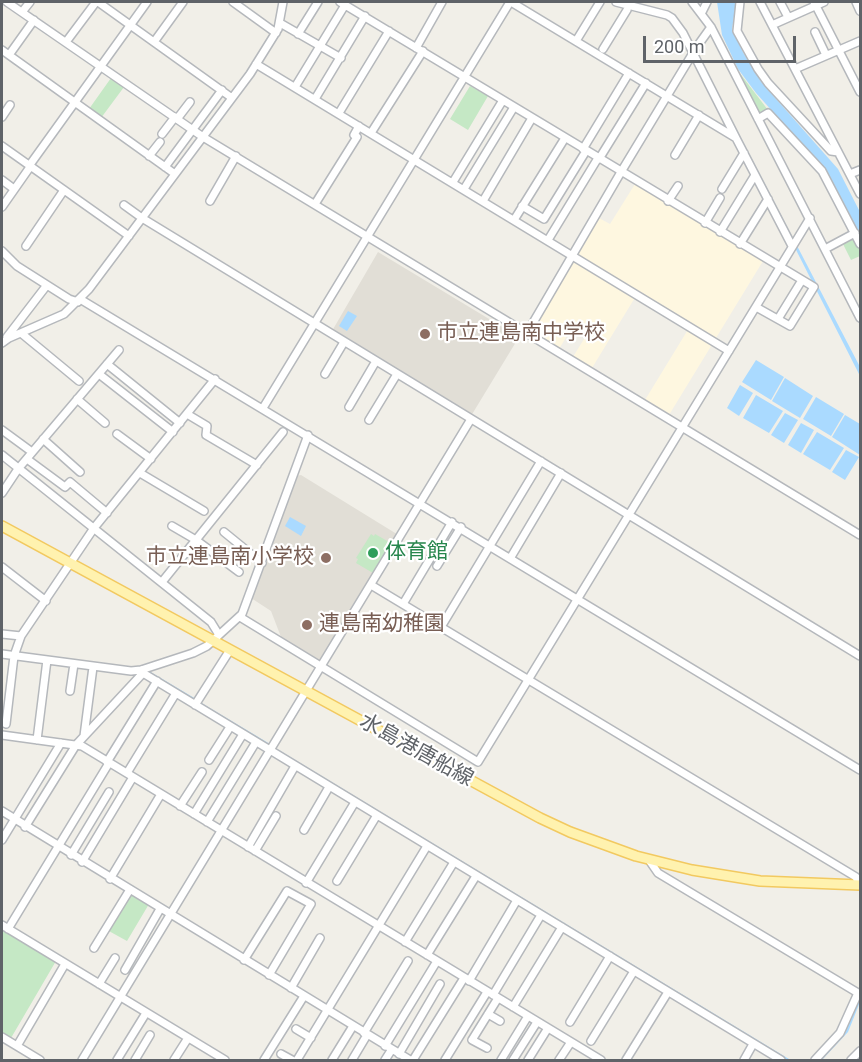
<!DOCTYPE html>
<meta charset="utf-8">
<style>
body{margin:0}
#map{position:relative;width:862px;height:1062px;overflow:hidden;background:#f1efe8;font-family:Roboto,sans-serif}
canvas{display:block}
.frame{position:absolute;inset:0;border:3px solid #5f6368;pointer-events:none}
.scale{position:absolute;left:643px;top:36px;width:153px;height:27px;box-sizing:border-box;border:3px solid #5f6368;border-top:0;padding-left:8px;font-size:18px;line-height:21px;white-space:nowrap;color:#5f6368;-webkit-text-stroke:4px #fff;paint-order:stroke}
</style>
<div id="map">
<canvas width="862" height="1062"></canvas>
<div class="frame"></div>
<div class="scale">200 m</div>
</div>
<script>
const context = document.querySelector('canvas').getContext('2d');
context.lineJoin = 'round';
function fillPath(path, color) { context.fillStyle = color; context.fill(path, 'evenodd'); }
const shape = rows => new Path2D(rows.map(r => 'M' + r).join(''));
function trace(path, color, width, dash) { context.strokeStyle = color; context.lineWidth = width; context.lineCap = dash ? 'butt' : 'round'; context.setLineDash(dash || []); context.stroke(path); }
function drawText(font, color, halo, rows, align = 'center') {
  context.font = font + ' Roboto,"Noto Sans JP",sans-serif'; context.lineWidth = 4.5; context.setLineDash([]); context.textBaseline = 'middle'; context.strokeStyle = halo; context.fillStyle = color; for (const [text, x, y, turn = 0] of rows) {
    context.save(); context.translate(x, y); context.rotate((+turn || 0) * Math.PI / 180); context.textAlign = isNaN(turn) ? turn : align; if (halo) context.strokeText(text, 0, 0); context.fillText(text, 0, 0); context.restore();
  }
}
const commercial = shape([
 [635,184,763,261,669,415,645,400,692,323,639,291,592,368,573,357,587,334,573,326,559,349,534,334,533,327,597,217,610,224]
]);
const education = shape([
 [378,252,519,337,471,416,332,331],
 [301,475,400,536,321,662,281,637,271,611,251,598,296,476]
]);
const green = shape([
 [736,69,742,76,768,110,762,114,758,113],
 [111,78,124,87,101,118,89,109],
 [470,86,488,96,468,130,450,119],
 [852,237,855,238,860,250,860,256,851,260,842,242],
 [371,534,374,536,375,534,389,542,387,546,389,547,373,573,356,563,358,559,356,558],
 [131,894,149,904,127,941,107,930],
 [2,928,56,961,11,1038,2,1032]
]);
const water = shape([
 [623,2,631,2,670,12,685,30,860,367,860,376,792,242,672,17],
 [717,2,736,2,732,30,744,54,762,83,838,169,860,212,860,234,827,172,756,93,738,69,722,35],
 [348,311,357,316,347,331,339,326],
 [756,360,784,377,771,400,742,382],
 [785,378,813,396,800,418,772,401],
 [740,385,753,393,739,416,727,408],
 [756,395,783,411,769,433,743,418],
 [816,397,844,414,831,436,803,419],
 [785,413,798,420,784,443,771,435],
 [845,415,860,424,860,455,832,437],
 [801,423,814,430,801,453,788,445],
 [817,432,844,448,830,470,803,454],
 [846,450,859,457,845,480,832,472],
 [290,517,306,526,301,536,285,526],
 [860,989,860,1002,848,1032,822,1060,817,1060,842,1033]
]);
const stream = shape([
 [127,667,139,667],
 [149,672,196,700],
 [200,703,270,745],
 [274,748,789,1060],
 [369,1031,386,1041],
 [390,1044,399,1049],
 [403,1051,411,1057]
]);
const minor = shape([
 [7,2,203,137,860,535],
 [98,2,232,98],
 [233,2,276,33],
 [340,2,814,287,790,326,756,307],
 [511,2,736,138,792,246],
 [616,2,667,15,672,18,683,33,736,138],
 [692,2,711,27,860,318],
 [740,2,737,31,758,69,768,83,831,151,838,152],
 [760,2,860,194],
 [780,2,788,17],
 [814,2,860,92],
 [856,2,860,11],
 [22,12,30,2],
 [702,12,707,2],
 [280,23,341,58],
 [772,25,824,2],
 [815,32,826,55],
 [298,34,318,2],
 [576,41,600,2],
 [66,42,96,2],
 [154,42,183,2],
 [416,48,442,2],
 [603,49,627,10,629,2],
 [2,50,175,174],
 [9,55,34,20],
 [256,64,729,351],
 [795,69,860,41],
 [295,87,345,5],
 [315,99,365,16],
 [339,113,389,31],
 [2,117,10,105],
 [177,119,190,102],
 [758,119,768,113,822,171,860,244],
 [371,133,423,51],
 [162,134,175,117],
 [2,146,129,236],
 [583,149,629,73],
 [675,155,699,115],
 [149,156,160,142],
 [599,159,646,83],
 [29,166,147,2],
 [165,167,222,90],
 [850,174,860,170],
 [2,180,14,189],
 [453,182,503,100],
 [464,189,514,107],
 [722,189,744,153],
 [210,201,236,156],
 [483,201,532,118],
 [668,201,678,186],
 [315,204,357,137,354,135,359,126],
 [124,205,142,218,860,656],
 [522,206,544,219,586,151],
 [2,207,30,167],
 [514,220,565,138],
 [705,223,720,198],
 [720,232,755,175],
 [548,240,598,158],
 [740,244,768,199],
 [26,246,64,190],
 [825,249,855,233],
 [2,251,17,266,69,299,78,302],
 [80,299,860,770],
 [778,319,802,280],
 [21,333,79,381],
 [527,333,621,172,696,48,711,27],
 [7,337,47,285],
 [2,343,9,338,64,314,89,289,250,74,278,29,283,2],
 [107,364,180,423],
 [99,374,173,432],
 [325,374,344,342],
 [77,399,105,423],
 [349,407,376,361],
 [263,408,510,2],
 [187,414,207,426,206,435,257,465],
 [369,420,397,374],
 [2,430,32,452],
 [117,434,151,459],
 [43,439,80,472],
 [2,455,211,622,219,635],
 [27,459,65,487,70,482,107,513],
 [140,473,204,511],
 [2,493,18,469,119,350],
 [172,526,196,540,239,572],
 [224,532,262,563],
 [511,557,561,473],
 [437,566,461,527],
 [2,567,46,601],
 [162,582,283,432],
 [371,585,856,877,859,885],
 [403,604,452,522],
 [240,617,478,762,810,218],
 [441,627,541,461],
 [2,634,21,636,94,528,215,379],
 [2,654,131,671,141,670,193,653,207,646,242,614,308,435],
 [143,673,781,1060],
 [70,691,74,664],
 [195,705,230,650],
 [6,724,14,656,21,636],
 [2,735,82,746,601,1060],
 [84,736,93,667],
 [37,740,47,660],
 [209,760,230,727],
 [107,762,157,681],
 [127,773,176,693],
 [180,806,202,772],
 [2,811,410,1060],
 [194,814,243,734],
 [207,822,256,742],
 [25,827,76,745,143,673,141,670],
 [304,830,329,787],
 [2,840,61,743],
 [248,847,295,766],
 [255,851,276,816],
 [71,855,109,792],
 [649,860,658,873,858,993,840,1033,815,1060],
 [82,862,133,777],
 [110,879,161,794],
 [337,881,377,815],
 [306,883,355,802],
 [2,925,225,1060],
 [8,929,109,763],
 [405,942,454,862],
 [94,948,129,891],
 [427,955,476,876],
 [244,960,287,891,311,904,269,975],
 [125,970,160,909],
 [469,981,517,900],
 [99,984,115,958],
 [291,988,320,938],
 [493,995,541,915],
 [513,1007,562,927],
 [488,1014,500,1021],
 [570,1022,610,956],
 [296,1029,311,1038],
 [364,1033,408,961],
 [2,1037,40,1060],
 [591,1041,634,971],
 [17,1046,65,964],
 [385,1046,437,961],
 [487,1048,472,1040,498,998],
 [281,1054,292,1060],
 [399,1054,440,984],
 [82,1060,471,419],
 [117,1060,146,1013],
 [135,1060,150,1035],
 [174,1060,188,1038],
 [264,1060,304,996],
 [297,1060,427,846],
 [332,1060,353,1026],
 [352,1060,367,1035],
 [385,1060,392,1049],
 [413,1060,464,978],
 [445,1060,487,992],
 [501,1060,528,1016],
 [513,1060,537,1022],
 [528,1060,548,1028],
 [559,1060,571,1042],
 [626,1060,668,992],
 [744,1060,753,1044],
 [851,1060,860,1051]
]);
const major = shape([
 [2,526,540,818,570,832,636,856,692,870,760,881,860,885]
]);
const markers = [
 [425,334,6,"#8d6e63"],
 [373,553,6,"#2e9e5b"],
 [326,558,6,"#8d6e63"],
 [307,625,6,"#8d6e63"]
];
const educationNames = [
 ["市立連島南中学校",437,334],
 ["市立連島南小学校",314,558,"right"],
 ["連島南幼稚園",319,625]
];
const leisureNames = [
 ["体育館",385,553]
];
const streetNames = [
 ["水島港唐船線",416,751,29]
];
fillPath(commercial, '#fef7e0');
fillPath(education, '#e1ded6');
fillPath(green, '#c5e8c5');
fillPath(water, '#aadaff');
trace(stream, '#aadaff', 1.5);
trace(minor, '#b5b8bc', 10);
trace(major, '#f2c960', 12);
trace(minor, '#fff', 7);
trace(major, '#fff2af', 9);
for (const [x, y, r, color] of markers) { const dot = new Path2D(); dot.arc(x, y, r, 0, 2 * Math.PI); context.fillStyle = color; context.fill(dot); trace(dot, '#fff', 2); }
drawText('21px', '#785e54', '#fff', educationNames, 'left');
drawText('21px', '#27864d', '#fff', leisureNames, 'left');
drawText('21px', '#5f6368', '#fff', streetNames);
</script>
